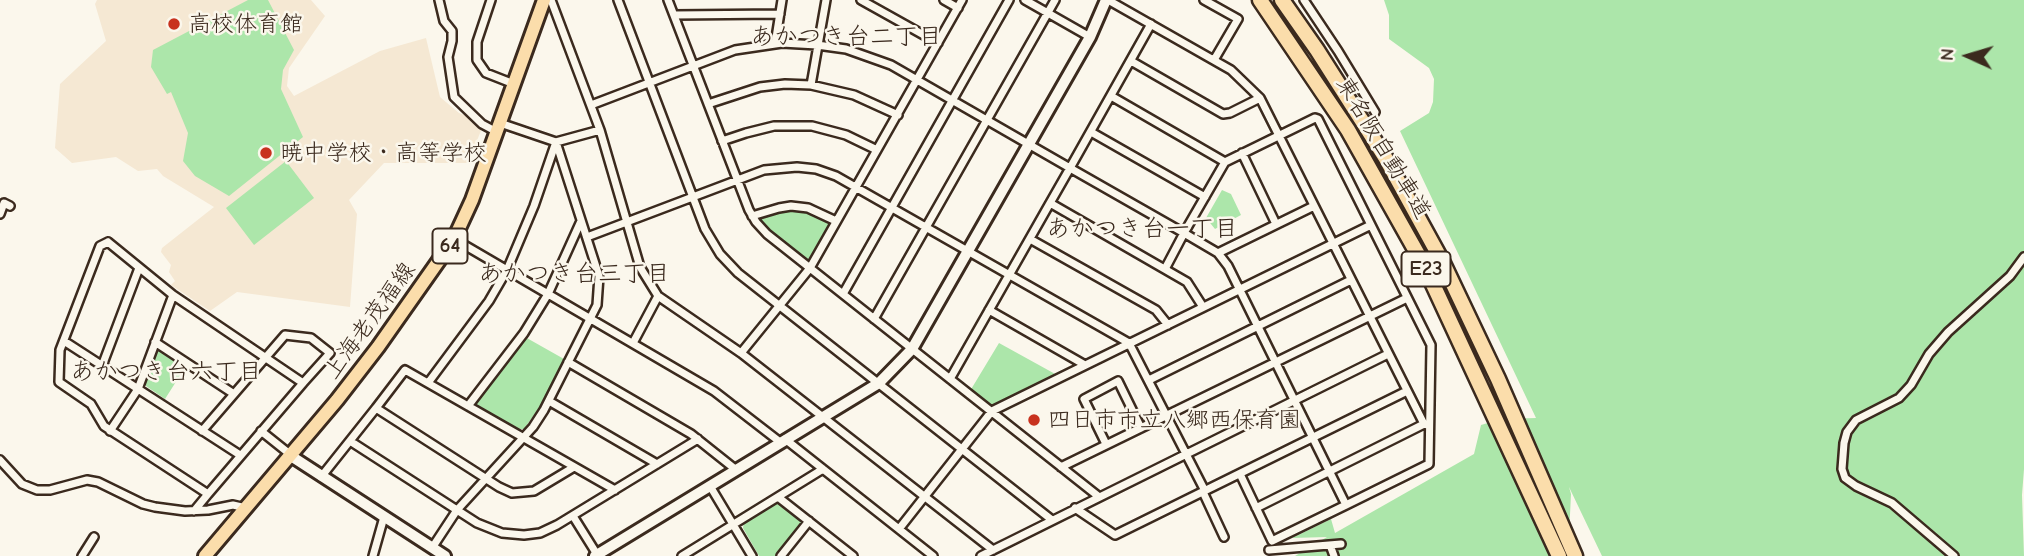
<!DOCTYPE html>
<meta charset="utf-8">
<style>
body{margin:0}
#map{position:relative;width:2024px;height:556px;overflow:hidden;background:#fbf7ec;font-family:"Comic Neue",sans-serif}
canvas{display:block}
.north{position:absolute;left:1933px;top:21px;width:70px;height:70px;-webkit-text-stroke:5px #fbf7ec;paint-order:stroke;rotate:274deg;font-size:19px;font-weight:700;line-height:28px;text-align:center;color:#3b2a1e}
.north::after{content:'';display:block;margin:auto;width:24px;height:32px;background:#3b2a1e;clip-path:polygon(50% 0,100% 100%,50% 72%,0 100%)}
</style>
<div id="map">
<canvas width="2024" height="556"></canvas>
<div class="north">N</div>
</div>
<script>
const context = document.querySelector('canvas').getContext('2d');
context.lineJoin = 'round';
function fillPath(path, color) { context.fillStyle = color; context.fill(path, 'evenodd'); }
const shape = rows => new Path2D(rows.map(r => 'M' + r).join(''));
function trace(path, color, width, dash) { context.strokeStyle = color; context.lineWidth = width; context.lineCap = dash ? 'butt' : 'round'; context.setLineDash(dash || []); context.stroke(path); }
function drawText(font, color, halo, rows, align = 'center') {
  context.font = font + ' "Comic Neue","Klee One",sans-serif'; context.lineWidth = 5; context.setLineDash([]); context.textBaseline = 'middle'; context.strokeStyle = halo; context.fillStyle = color; for (const [text, x, y, turn = 0] of rows) {
    context.save(); context.translate(x, y); context.rotate((+turn || 0) * Math.PI / 180); context.textAlign = isNaN(turn) ? turn : align; if (halo) context.strokeText(text, 0, 0); context.fillText(text, 0, 0); context.restore();
  }
}
const built = shape([
 [97,0,311,0,325,16,289,68,287,86,294,96,380,51,426,38,440,97,459,113,484,123,468,163,384,163,349,200,357,214,350,307,237,292,210,311,171,285,175,281,169,272,171,265,161,252,162,248,214,207,163,176,157,169,138,171,116,157,72,163,55,148,60,84,106,41,95,4]
]);
const green = shape([
 [248,0,268,0,294,50,283,70,281,89,303,137,229,196,195,176,183,161,188,133,171,92,167,94,151,67,153,50],
 [1384,0,2024,0,2024,469,2022,495,2024,556,1602,556,1569,487,1571,494,1568,556,1295,556,1327,537,1292,538,1331,519,1335,533,1474,454,1481,425,1501,419,1536,418,1400,131,1429,113,1433,102,1434,79,1429,68,1389,39,1389,15],
 [286,161,314,198,254,245,226,208],
 [1222,190,1231,194,1241,215,1215,229,1206,218],
 [794,209,803,210,829,221,830,224,810,259,807,260,772,233,761,221,761,216],
 [525,337,564,359,541,405,524,429,517,429,478,407,476,402],
 [999,343,1057,375,990,406,970,391],
 [160,349,186,366,165,399,146,386,144,380,155,351],
 [773,504,783,504,802,519,802,525,777,556,759,556,743,528,744,522]
]);
const street = shape([
 [439,0,444,21,452,31,452,41,448,57,454,97,482,124,497,132],
 [491,0,477,42,477,60,486,73,514,84],
 [551,0,600,130,640,267,658,296,741,353,993,550],
 [618,0,705,229,720,254,738,273,1052,520],
 [668,0,749,210,756,222,767,234,1098,496],
 [861,0,938,43],
 [944,0,958,8],
 [1025,0,1090,37],
 [1108,0,1231,70,1260,98,1424,424],
 [1204,0,1238,19,1214,60],
 [1304,0,1338,51,1375,112],
 [674,15,780,14],
 [775,44,782,0],
 [1131,61,1223,114,1230,113,1260,98],
 [811,85,826,0],
 [1111,96,1225,162],
 [708,104,760,87,785,84,811,85,854,95,898,115],
 [591,105,735,50,782,43,817,45,846,49,891,65,1070,168,1151,24],
 [500,123,556,142,600,130],
 [1091,132,1205,197],
 [722,141,746,133,774,126,812,126,846,135,877,150],
 [1242,153,1276,224],
 [0,214,4,203,10,206],
 [752,216,779,208,791,206,808,208,836,221],
 [587,237,764,170,797,167,816,169,836,176,1129,343,1205,491],
 [454,239,714,391,780,442],
 [1030,239,1156,310,1168,325],
 [108,242,173,295,303,383,208,494,104,426,91,404,59,382,60,350,100,246,108,242],
 [1218,253,1314,206],
 [1165,269,1184,233,1070,168,1050,203,1187,282,1203,307],
 [843,294,1009,0],
 [989,310,1085,365],
 [874,319,1055,0],
 [64,341,240,455],
 [155,342,234,394,285,335,311,338,330,353,303,383],
 [633,343,658,296],
 [741,353,810,268,962,0],
 [568,362,691,434,735,469],
 [102,366,139,268],
 [950,379,1050,203],
 [1149,380,1351,280],
 [428,383,489,301,507,270,534,206,556,142],
 [549,401,657,464],
 [468,406,524,333,548,294,581,221],
 [376,408,405,370,615,490],
 [110,431,138,389,173,295],
 [202,431,234,394],
 [261,431,291,455],
 [785,439,933,556],
 [350,441,477,523,502,533,524,535,540,533,557,525,698,439],
 [1106,444,1084,399,1118,381,1141,428],
 [0,460,22,484,37,490,50,490,87,480,98,482,143,504,155,507,185,511,208,510,233,505,246,508],
 [1061,467,1407,298],
 [1240,474,1272,541,1346,505,1429,464,1431,345,1318,119,1315,118,1225,162,1184,233,1218,253,1228,266,1346,505],
 [321,477,376,408,499,487,512,493,534,491,574,467],
 [710,486,752,556],
 [1203,492,1224,537],
 [778,497,853,556],
 [1075,508,1115,535,1407,391],
 [1256,508,1424,424,1428,425],
 [194,511,208,494],
 [573,516,598,556],
 [899,529,992,411,1371,225],
 [1330,545,1334,556],
 [432,548,457,510,533,427,544,410,597,305,599,276,556,142],
 [1269,550,1341,544],
 [82,556,94,537],
 [373,556,384,517],
 [682,556,823,469],
 [781,556,809,521],
 [981,556,1388,354],
 [1954,556,1892,503,1856,486,1845,478,1842,469,1844,443,1847,432,1856,420,1899,398,1911,385,1929,354,1948,332,2010,276,2024,257]
]);
const secondary = shape([
 [291,456,445,556],
 [595,556,879,383,912,349,1090,37,1106,0]
]);
const primary = shape([
 [205,556,337,400,378,347,454,239,472,200,544,0]
]);
const highway = shape([
 [1260,0,1348,130,1425,267,1559,556],
 [1282,0,1317,50,1385,157,1442,261,1498,379,1575,556]
]);
const markers = [
 [174,24,7,"#c8321e"],
 [266,153,7,"#c8321e"],
 [1034,420,7,"#c8321e"]
];
const shields = [
 [450,246,35],
 [1426,269,49]
];
const shieldNames = [
 ["64",450,246],
 ["E23",1426,269]
];
const poiNames = [
 ["高校体育館",188,24],
 ["暁中学校・高等学校",280,153],
 ["四日市市立八郷西保育園",1048,420]
];
const streetNames = [
 ["東名阪自動車道",1383,148,59],
 ["上海老茂福線",370,321,-54]
];
const neighbourhoodNames = [
 ["あかつき台二丁目",846,37],
 ["あかつき台一丁目",1142,229],
 ["あかつき台三丁目",574,274],
 ["あかつき台六丁目",166,372]
];
fillPath(built, '#f5e8d3');
fillPath(green, '#ace6aa');
trace(street, '#3b2a1e', 12);
trace(secondary, '#3b2a1e', 16);
trace(primary, '#3b2a1e', 18);
trace(highway, '#3b2a1e', 19);
trace(street, '#fbf7ec', 7);
trace(secondary, '#fbf7ec', 10);
trace(primary, '#fbddab', 12);
trace(highway, '#fbddab', 14);
for (const [x, y, r, color] of markers) { const dot = new Path2D(); dot.arc(x, y, r, 0, 2 * Math.PI); context.fillStyle = color; context.fill(dot); trace(dot, '#fbf7ec', 2.5); }
for (const [x, y, w] of shields) { const box = new Path2D(); box.roundRect(x - w / 2, y - 17.5, w, 35, 5); context.fillStyle = '#fbf7ec'; context.fill(box); trace(box, '#3b2a1e', 2); }
drawText('bold 21px', '#3b2a1e', null, shieldNames);
drawText('23px', '#3b2a1e', '#fbf7ec', poiNames, 'left');
drawText('23px', '#3b2a1e', '#fbf7ec', streetNames);
drawText('24px', '#3b2a1e', '#fbf7ec', neighbourhoodNames);
</script>
